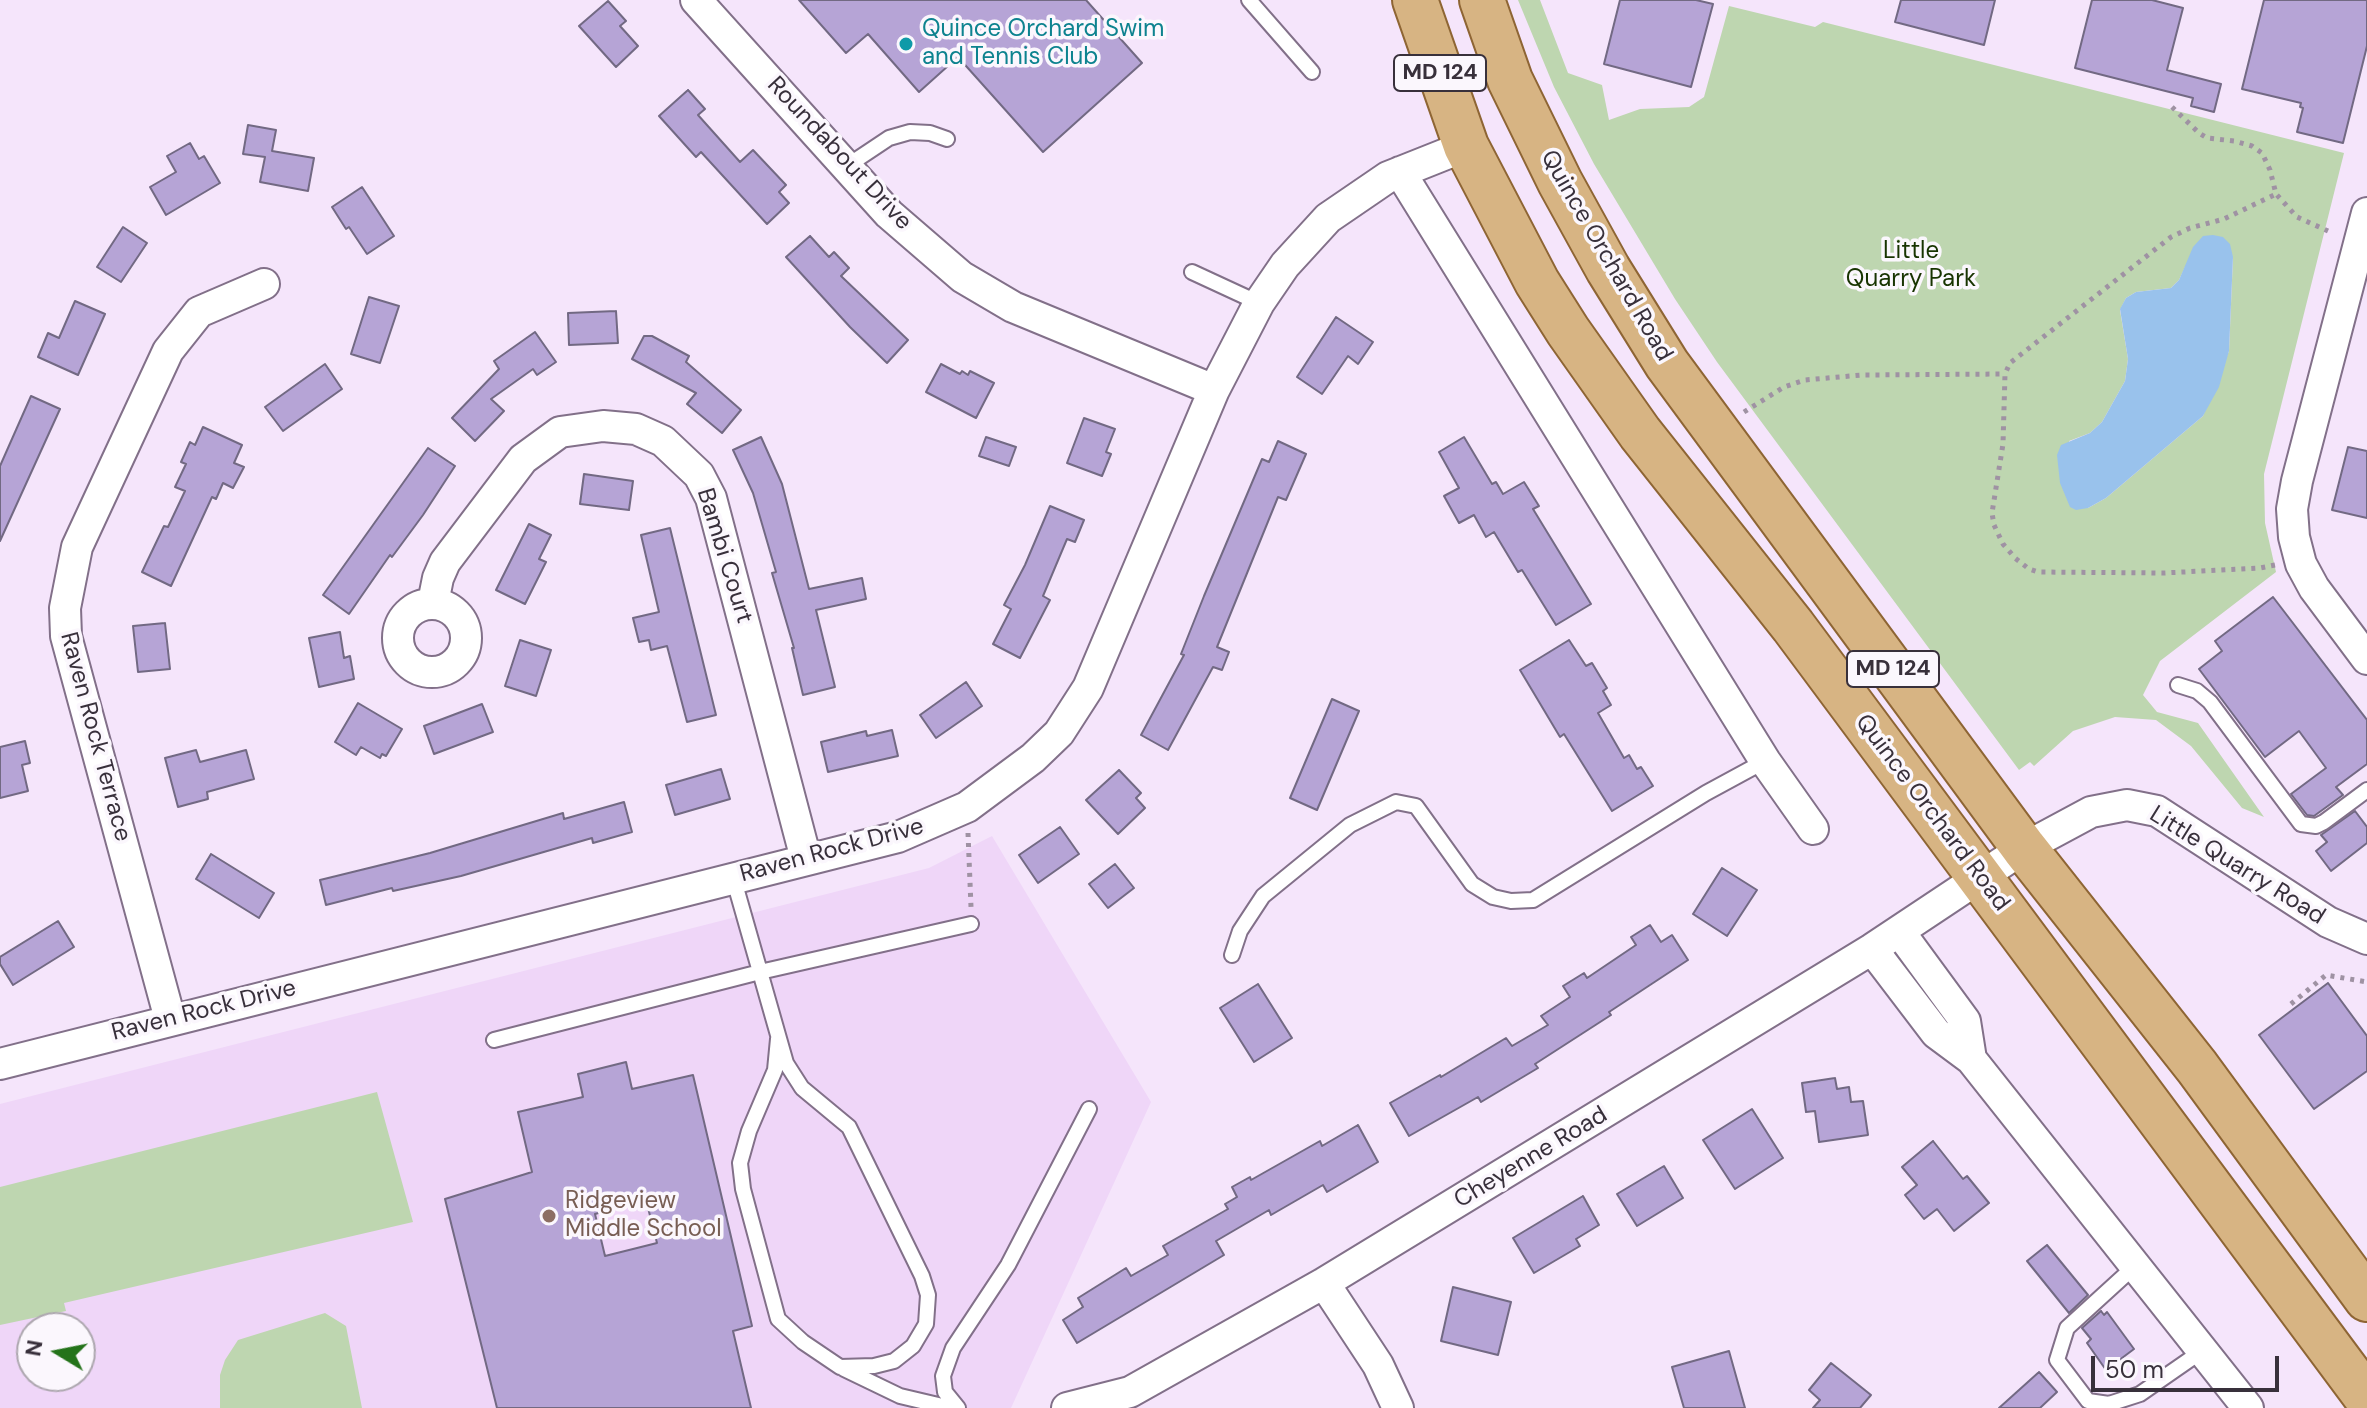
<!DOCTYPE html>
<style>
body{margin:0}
#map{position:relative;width:2367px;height:1408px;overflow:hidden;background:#f5e5fb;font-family:"DM Sans",sans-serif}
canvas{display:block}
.north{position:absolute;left:16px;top:1312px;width:80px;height:80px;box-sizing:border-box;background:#fbf7fd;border:2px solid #ada7af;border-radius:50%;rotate:280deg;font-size:22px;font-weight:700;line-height:32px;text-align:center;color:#38303b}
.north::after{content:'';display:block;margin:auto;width:28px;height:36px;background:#24731a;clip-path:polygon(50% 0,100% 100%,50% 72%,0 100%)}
.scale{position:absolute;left:2091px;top:1356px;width:188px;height:36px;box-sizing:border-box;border:4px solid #38303b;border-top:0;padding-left:10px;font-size:24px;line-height:28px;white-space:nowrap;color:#38303b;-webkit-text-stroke:6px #fbf7fd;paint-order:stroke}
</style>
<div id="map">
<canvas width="2367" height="1408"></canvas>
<div class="north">N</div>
<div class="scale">50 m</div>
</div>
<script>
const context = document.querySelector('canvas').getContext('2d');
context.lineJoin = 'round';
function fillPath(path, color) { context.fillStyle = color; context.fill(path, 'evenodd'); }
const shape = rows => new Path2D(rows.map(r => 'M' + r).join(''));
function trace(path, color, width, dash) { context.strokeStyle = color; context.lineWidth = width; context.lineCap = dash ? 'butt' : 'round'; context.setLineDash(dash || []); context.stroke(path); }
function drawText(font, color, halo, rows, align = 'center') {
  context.font = font + ' "DM Sans",sans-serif'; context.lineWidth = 7; context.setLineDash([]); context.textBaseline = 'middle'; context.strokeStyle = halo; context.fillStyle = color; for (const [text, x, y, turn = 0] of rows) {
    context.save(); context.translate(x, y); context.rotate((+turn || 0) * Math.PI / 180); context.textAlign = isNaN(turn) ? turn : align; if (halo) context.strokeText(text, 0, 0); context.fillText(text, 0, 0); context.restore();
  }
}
const built = shape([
 [992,836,1151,1102,1011,1408,0,1408,0,1104,929,868],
 [32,1328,80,1328,80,1376,32,1376]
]);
const green = shape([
 [1518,0,1540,0,1568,73,1602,85,1609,120,1640,109,1689,107,1704,97,1729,6,1815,27,1823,22,2344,153,2264,474,2265,523,2276,572,2160,661,2143,695,2157,712,2198,723,2264,817,2242,808,2191,746,2156,720,2115,717,2073,731,2034,766,2030,762,2019,770,1717,362,1675,299,1594,164,1554,87],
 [2233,257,2229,351,2203,416,2106,498,2088,508,2069,441,2090,433,2102,422,2125,381,2128,359,2120,310,2126,298,2136,292,2171,288,2179,280,2185,267],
 [377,1092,413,1222,64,1303,66,1311,0,1325,0,1187],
 [325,1313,346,1326,362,1408,220,1408,220,1375,225,1360,238,1340]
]);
const water = shape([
 [2213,235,2223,237,2230,244,2233,257,2229,351,2219,387,2203,416,2106,498,2088,508,2076,510,2070,507,2060,483,2057,455,2061,445,2090,433,2102,422,2125,381,2128,359,2120,309,2126,298,2136,292,2171,288,2179,280,2193,247,2203,236]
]);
const building = shape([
 [799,0,1086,0,1142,63,1043,152,958,57,919,92,868,34,846,53,799,0],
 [1620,0,1696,0,1713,4,1691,87,1604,64,1620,0],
 [1901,0,1995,0,1984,45,1895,22,1901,0],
 [2092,0,2152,0,2183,8,2167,70,2221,84,2214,112,2191,106,2193,98,2075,68,2092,0],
 [2264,0,2367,0,2367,46,2343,143,2297,132,2303,108,2300,107,2301,103,2242,89,2264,0],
 [608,1,626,21,620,26,638,46,616,67,579,26,608,1],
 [688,90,705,109,698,115,740,162,753,150,786,185,779,192,789,203,767,224,701,152,696,157,659,116,688,90],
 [248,125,276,130,272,151,314,158,308,191,260,182,265,157,243,154,248,125],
 [190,143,199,159,204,156,220,183,166,215,150,187,176,172,167,156,190,143],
 [362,187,394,236,367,254,349,227,346,229,332,207,362,187],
 [123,227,147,243,121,282,97,267,123,227],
 [810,236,829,257,834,252,849,268,841,276,908,340,887,363,850,327,786,257,810,236],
 [369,297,399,306,380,363,351,354,369,297],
 [75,301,105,314,78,375,38,357,48,333,59,338,75,301],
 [616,311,618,343,569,345,568,313,616,311],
 [1336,317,1373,342,1358,364,1348,356,1322,394,1297,377,1336,317],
 [535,332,556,362,537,375,533,369,491,399,504,411,475,441,452,418,499,369,494,361,535,332],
 [644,336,652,336,689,356,686,362,741,410,722,433,687,404,696,393,632,359,644,336],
 [325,364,342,389,283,431,265,407,325,364],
 [941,364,960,374,962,371,968,375,970,371,994,383,976,418,926,392,941,364],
 [31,396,60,409,0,541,0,466,31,396],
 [1084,418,1115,429,1106,452,1111,454,1102,476,1067,463,1084,418],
 [203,427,242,445,234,463,244,467,233,488,223,483,216,499,212,497,171,586,142,572,164,526,168,527,185,491,175,487,186,464,181,462,190,442,195,445,203,427],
 [761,437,782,484,809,589,862,578,866,599,816,610,835,687,803,695,792,648,794,648,772,573,776,572,753,493,733,450,761,437],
 [986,437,1016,447,1009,466,979,456,986,437],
 [1464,437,1492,484,1496,482,1503,494,1524,482,1539,506,1533,509,1591,604,1556,625,1522,570,1518,572,1494,532,1486,537,1474,515,1459,523,1444,496,1459,488,1439,452,1464,437],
 [1278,441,1306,454,1286,500,1278,497,1217,647,1229,652,1222,670,1213,667,1168,750,1141,735,1184,655,1181,654,1204,596,1262,459,1269,462,1278,441],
 [2348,447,2367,451,2367,518,2332,510,2348,447],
 [428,448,455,466,423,515,392,557,390,555,349,614,323,595,428,448],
 [584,474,633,481,629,510,580,504,584,474],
 [1050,506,1084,520,1075,542,1067,539,1043,596,1050,600,1020,658,993,644,1011,609,1004,605,1025,565,1050,506],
 [529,524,551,535,539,559,546,562,525,604,496,590,529,524],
 [670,528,716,715,687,722,667,646,651,650,649,640,639,642,633,618,659,612,641,535,670,528],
 [2273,597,2367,720,2367,764,2336,787,2343,795,2314,816,2307,815,2291,794,2326,768,2299,731,2265,757,2199,669,2222,651,2215,641,2273,597],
 [165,623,170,669,138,672,133,626,165,623],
 [340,632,344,658,350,656,354,679,319,687,309,638,340,632],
 [520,640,551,650,536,696,505,686,520,640],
 [1569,640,1586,666,1592,663,1607,688,1603,691,1611,705,1598,713,1624,758,1629,755,1637,769,1641,767,1653,786,1612,811,1564,734,1560,737,1520,670,1569,640],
 [966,682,982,706,936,738,920,715,966,682],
 [1332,699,1359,711,1317,810,1290,798,1332,699],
 [358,703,402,729,386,756,382,754,380,758,361,747,356,755,335,742,358,703],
 [482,704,493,732,434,754,424,726,482,704],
 [892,730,898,756,828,772,821,742,866,731,867,736,892,730],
 [25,741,30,763,22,765,28,791,0,798,0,747,25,741],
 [196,750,200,762,246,750,254,779,207,792,208,799,178,807,165,758,196,750],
 [721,769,730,799,675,815,666,785,721,769],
 [1119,770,1141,793,1136,798,1145,808,1118,834,1086,800,1119,770],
 [624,802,632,832,593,843,592,838,461,876,393,891,392,888,326,905,320,880,430,853,563,813,564,819,624,802],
 [2355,811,2367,827,2367,843,2331,871,2316,851,2327,842,2321,835,2355,811],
 [1060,827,1079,854,1038,883,1019,855,1060,827],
 [211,854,274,893,259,918,196,879,211,854],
 [1115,864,1134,888,1108,908,1089,884,1115,864],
 [1722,868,1757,890,1727,936,1693,914,1722,868],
 [58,921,74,947,13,985,0,964,0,957,58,921],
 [1650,925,1661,942,1672,935,1688,960,1609,1012,1611,1015,1535,1064,1538,1068,1481,1102,1478,1097,1409,1136,1390,1103,1440,1075,1441,1077,1506,1038,1512,1046,1548,1025,1541,1016,1570,997,1563,986,1584,973,1587,978,1636,945,1631,937,1650,925],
 [2328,983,2367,1036,2367,1071,2314,1109,2259,1035,2328,983],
 [1258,984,1292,1038,1254,1062,1220,1008,1258,984],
 [626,1062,632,1089,693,1075,752,1326,733,1331,751,1408,497,1408,445,1199,532,1172,518,1112,583,1097,578,1074,626,1062],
 [646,1200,657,1243,605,1256,595,1214,646,1200],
 [1835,1078,1837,1089,1849,1087,1851,1102,1863,1101,1868,1135,1819,1142,1815,1111,1806,1112,1802,1083,1835,1078],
 [1752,1109,1783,1158,1735,1189,1703,1140,1752,1109],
 [1358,1125,1378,1162,1327,1192,1323,1185,1271,1215,1269,1210,1216,1241,1224,1255,1077,1343,1063,1320,1083,1307,1078,1298,1126,1268,1131,1276,1168,1255,1163,1246,1228,1209,1225,1204,1237,1197,1232,1187,1250,1177,1251,1180,1320,1141,1322,1146,1358,1125],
 [1933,1141,1963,1179,1967,1176,1989,1203,1954,1231,1937,1209,1924,1219,1905,1195,1917,1185,1902,1167,1933,1141],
 [1664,1166,1683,1198,1637,1226,1617,1194,1664,1166],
 [1583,1196,1599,1225,1576,1239,1580,1246,1534,1273,1513,1238,1583,1196],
 [2047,1245,2088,1295,2069,1313,2027,1261,2047,1245],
 [1453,1287,1511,1302,1498,1355,1441,1341,1453,1287],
 [2101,1311,2104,1315,2107,1312,2134,1349,2106,1370,2087,1343,2091,1339,2082,1328,2101,1311],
 [1729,1351,1745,1408,1684,1408,1672,1367,1729,1351],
 [1831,1363,1871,1395,1860,1408,1813,1408,1820,1400,1809,1390,1831,1363],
 [2039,1372,2057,1392,2040,1408,1999,1408,2039,1372]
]);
const path = shape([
 [2172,107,2199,133,2207,138,2234,141,2252,146,2262,153,2270,170,2276,194,2287,206,2297,217,2328,231],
 [1744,412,1784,387,1805,380,1862,375,2005,374],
 [2275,565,2260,568,2164,573,2038,572,2029,569,2015,558,2003,544,1994,525,1992,513,2003,444,2005,374,2010,363,2171,237,2190,228,2224,219,2276,194],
 [968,833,971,907],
 [2291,1004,2326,975,2367,982]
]);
const service = shape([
 [1249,0,1312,72],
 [847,166,889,138,910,132,930,133,947,139],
 [1192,272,1259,303],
 [2178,685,2197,691,2210,702,2301,824,2316,826,2324,822,2367,790],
 [733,877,786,1063,802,1088,849,1127,922,1276,928,1295,926,1324,913,1346,894,1361,874,1366,840,1367,803,1342,778,1319,743,1189,740,1163,749,1131,775,1070,778,1039],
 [1232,955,1240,931,1263,896,1350,825,1396,802,1416,806,1472,884,1493,897,1511,901,1533,900,1706,793,1765,761],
 [494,1040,760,972,971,924],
 [2135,1266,2067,1328,2057,1360,2088,1401,2109,1404,2140,1394,2202,1351],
 [844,1369,900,1396,951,1408],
 [958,1408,945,1392,943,1376,953,1348,1008,1265,1089,1109]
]);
const minor = shape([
 [696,0,889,214,962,277,1013,307,1214,390],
 [1400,172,1765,761,1813,829],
 [2367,213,2297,481,2292,509,2294,537,2301,564,2314,588,2367,659],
 [433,603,438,578,445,562,523,459,560,432,603,426,636,429,663,441,699,475,711,498,806,859],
 '398 638a34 34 0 1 1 68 0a34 34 0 1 1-68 0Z',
 [1899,931,1965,1021,1971,1059],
 [1872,949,1936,1033,1971,1059,2248,1408],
 [170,1019,66,636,65,608,77,547,168,351,199,312,264,284],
 [0,1064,898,837,967,807,1033,758,1059,733,1088,688,1214,390,1259,303,1285,265,1328,218,1388,177,1466,146],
 [1324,1283,1378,1365,1398,1408],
 [1067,1408,1130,1392,1324,1283,1872,949,2024,848,2091,812,2127,805,2157,811,2328,922,2367,939]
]);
const primary = shape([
 [1415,0,1466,146,1537,282,1568,331,1640,433,1793,626,2367,1398],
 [1482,0,1510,80,1560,182,1608,269,1667,364,2024,848,2197,1067,2367,1299]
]);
const markers = [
 [906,44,8,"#0f9aa8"],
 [549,1216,8,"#8d6e63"]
];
const shields = [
 [1440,73,92],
 [1893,669,92]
];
const shieldNames = [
 ["MD 124",1440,73],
 ["MD 124",1893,669]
];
const cultureNames = [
 ["Quince Orchard Swim",922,30],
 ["and Tennis Club",922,58]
];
const streetNames = [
 ["Roundabout Drive",839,154,47],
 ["Quince Orchard Road",1606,256,60],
 ["Bambi Court",724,556,73],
 ["Raven Rock Terrace",95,737,75],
 ["Quince Orchard Road",1932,813,53],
 ["Raven Rock Drive",832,851,-15],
 ["Little Quarry Road",2237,866,32],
 ["Raven Rock Drive",204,1011,-14],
 ["Cheyenne Road",1531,1158,-31]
];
const parkNames = [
 ["Little",1911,252],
 ["Quarry Park",1911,280]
];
const educationNames = [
 ["Ridgeview",565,1202],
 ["Middle School",565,1230]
];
fillPath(built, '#efd6f8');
fillPath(green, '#bed6b0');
fillPath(water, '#99c2ec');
fillPath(building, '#b6a4d6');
trace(building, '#726983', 2);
trace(service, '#827089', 18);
trace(minor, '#827089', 34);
trace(primary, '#8e6534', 48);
trace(path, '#9f92a3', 5, [4, 6]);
trace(service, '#fff', 14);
trace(minor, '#fff', 30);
trace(primary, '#d7b483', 44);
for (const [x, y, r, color] of markers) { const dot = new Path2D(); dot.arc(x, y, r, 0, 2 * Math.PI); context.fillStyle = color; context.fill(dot); trace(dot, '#fbf7fd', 3); }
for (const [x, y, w] of shields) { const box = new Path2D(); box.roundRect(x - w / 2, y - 18, w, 36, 6); context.fillStyle = '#fbf7fd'; context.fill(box); trace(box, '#38303b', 2); }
drawText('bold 22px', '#38303b', null, shieldNames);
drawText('24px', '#0d838f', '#fbf7fd', cultureNames, 'left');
drawText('24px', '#38303b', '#fbf7fd', streetNames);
drawText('24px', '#183401', '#fbf7fd', parkNames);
drawText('24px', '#785e54', '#fbf7fd', educationNames, 'left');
</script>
